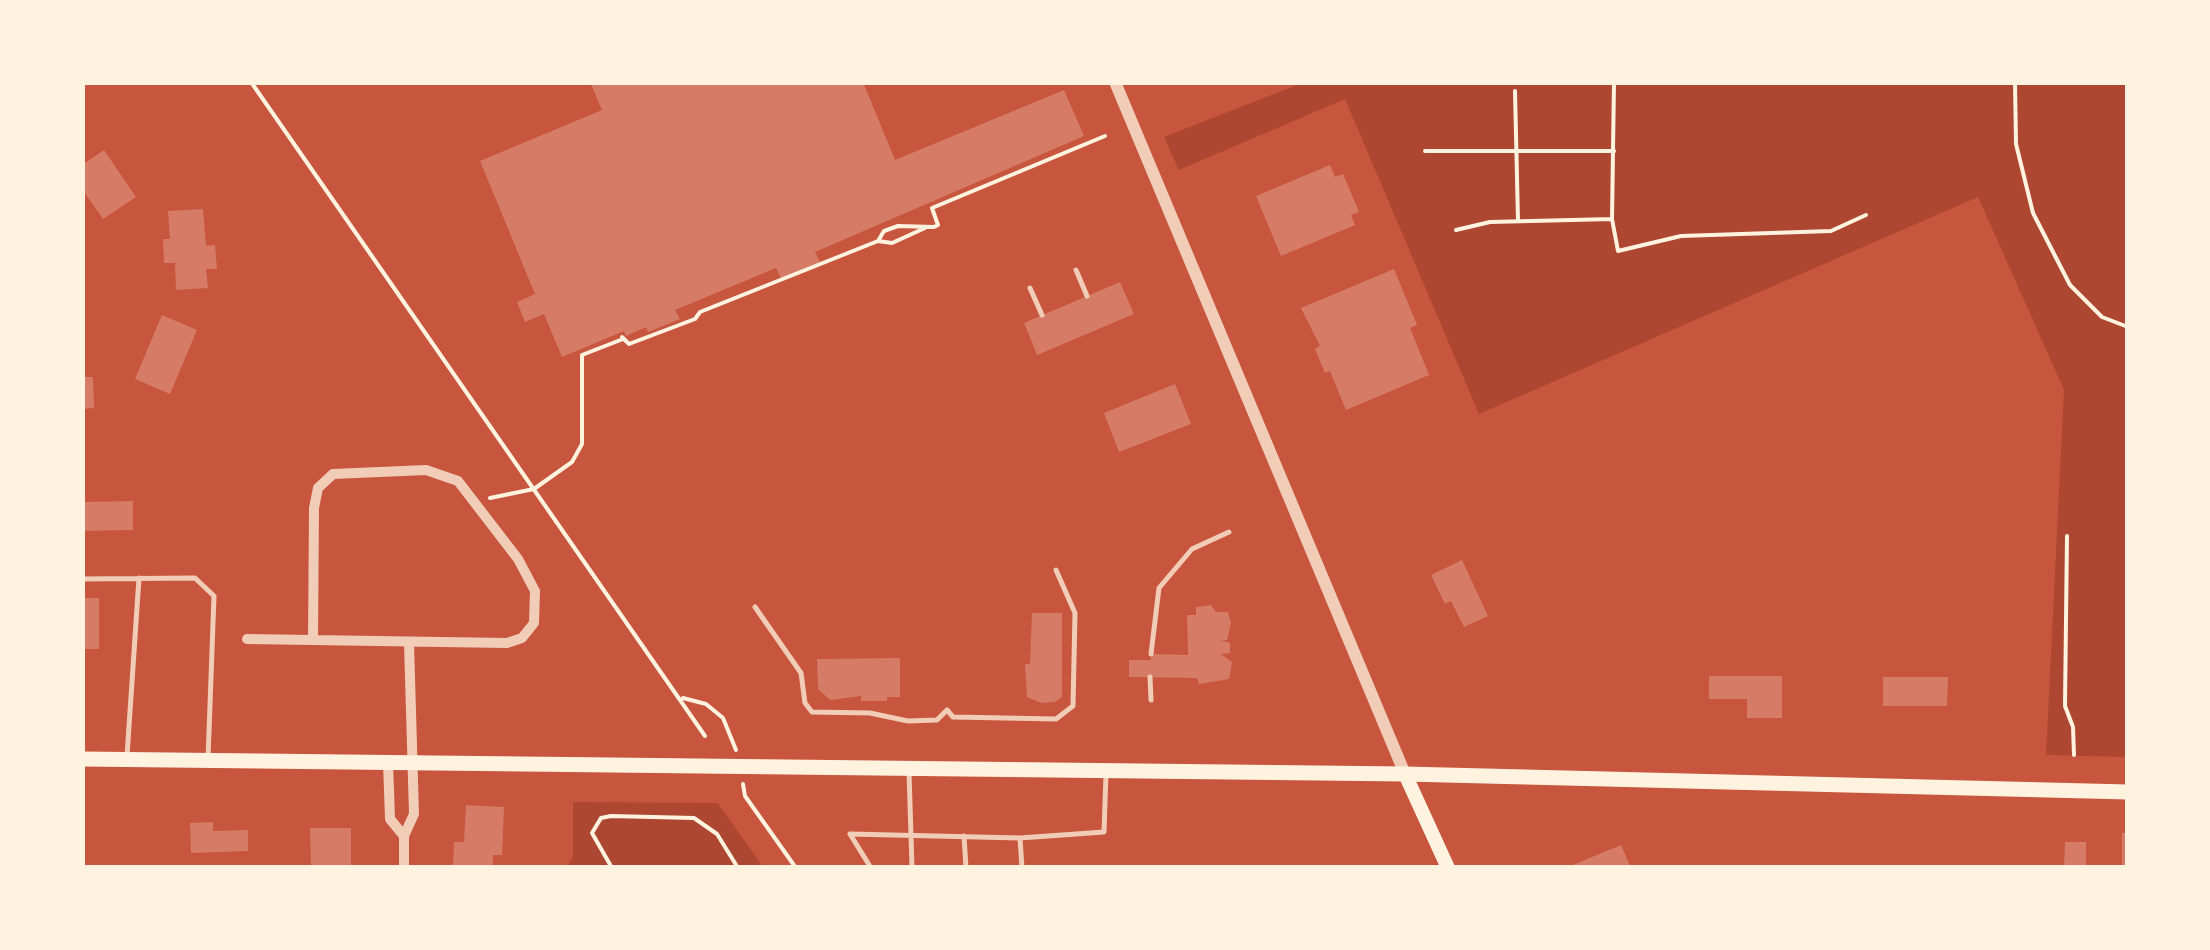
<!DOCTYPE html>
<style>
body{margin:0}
#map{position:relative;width:2210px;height:950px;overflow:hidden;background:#c8553d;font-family:Rubik,sans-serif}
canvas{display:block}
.frame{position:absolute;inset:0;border:85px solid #fff3e0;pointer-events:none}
</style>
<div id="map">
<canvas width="2210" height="950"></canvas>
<div class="frame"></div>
</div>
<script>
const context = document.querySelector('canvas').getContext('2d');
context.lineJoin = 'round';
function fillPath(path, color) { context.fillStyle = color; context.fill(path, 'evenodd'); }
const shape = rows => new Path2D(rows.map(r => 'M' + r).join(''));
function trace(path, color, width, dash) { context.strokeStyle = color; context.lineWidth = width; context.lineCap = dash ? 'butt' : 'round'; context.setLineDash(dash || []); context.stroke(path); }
const green = shape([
 [1302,83,2127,83,2127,757,2046,755,2064,390,1978,197,1479,414,1345,99,1179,170,1164,137],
 [573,802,718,803,763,867,566,868,573,857]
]);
const building = shape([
 [590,82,863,82,895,160,1064,90,1084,136,815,252,820,262,781,278,776,268,675,310,680,319,648,332,646,327,626,336,624,331,562,357,544,314,525,322,517,302,535,294,480,161,602,110],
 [104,150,136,197,103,219,82,189,82,165],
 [1330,165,1335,177,1343,174,1359,212,1351,215,1355,225,1281,256,1256,196],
 [203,209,206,246,215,245,217,269,206,269,208,288,176,290,175,263,164,263,163,239,170,239,168,211],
 [1394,269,1417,325,1410,328,1429,375,1346,410,1330,371,1325,373,1315,349,1320,346,1301,308],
 [1120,282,1134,314,1037,355,1024,323],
 [162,315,197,330,170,394,135,379],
 [82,377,93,377,94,408,82,409],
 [1175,384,1191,424,1119,452,1104,413],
 [133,501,133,530,82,531,82,502],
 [1462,560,1488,616,1464,627,1451,601,1445,604,1431,575],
 [82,598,99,598,99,649,82,649],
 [1211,605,1216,612,1228,612,1231,623,1227,640,1221,640,1230,643,1230,653,1221,654,1232,662,1229,679,1199,684,1197,678,1129,677,1129,660,1151,660,1151,654,1188,655,1187,615,1196,615,1196,607],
 [1032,613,1062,613,1062,697,1055,702,1041,703,1027,697,1025,664,1030,664],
 [900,658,900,697,887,697,887,701,861,701,861,696,830,700,818,689,817,659],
 [1709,676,1782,676,1782,718,1747,718,1747,699,1709,699],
 [1883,677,1948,677,1947,706,1883,706],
 [466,805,504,807,502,855,493,855,493,868,453,868,454,842,464,842],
 [213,822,213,831,248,830,248,851,191,853,190,823],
 [310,828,351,828,351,868,311,868],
 [2122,833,2128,833,2128,868,2122,868],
 [2065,842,2086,842,2086,868,2064,867],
 [1621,845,1631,868,1568,868,1568,867]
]);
const path = shape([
 [251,82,705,736],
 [1614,82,1612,219,1618,251,1681,236,1831,231,1866,215],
 [2015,82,2016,144,2033,213,2070,285,2102,317,2128,327],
 [1515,91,1518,221],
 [1425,151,1614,151],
 [1456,230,1490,222,1612,219],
 [878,241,892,243,925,228],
 [622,337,629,344,695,319,700,312,878,241,884,231,898,226,934,227,938,225,932,208,1105,136],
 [490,498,534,489,572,462,582,444,582,355,623,339],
 [2067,536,2065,706,2073,727,2074,755],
 [683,698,706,704,723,718,736,750],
 [743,784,745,796,796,868],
 [612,868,592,833,601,818,611,816,694,818,717,834,738,868]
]);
const service = shape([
 [1076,270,1087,296],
 [1030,288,1042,315],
 [82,579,195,578,214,596,208,759],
 [755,607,801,673,805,703,812,712,870,713,908,721,937,720,947,710,953,717,1056,719,1073,706,1075,613,1056,570],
 [1151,654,1159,588,1192,549,1229,532],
 [1150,677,1151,700],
 [127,756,139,578],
 [909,772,912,868],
 [964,836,966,868],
 [871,868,850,834,1020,838],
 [1022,868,1020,838,1104,832,1106,774]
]);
const minor = shape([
 [247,639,507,643,522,638,534,623,535,591,518,559,458,481,426,470,333,474,318,488,314,508,313,640],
 [388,762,390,819,404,836],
 [404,868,404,836,414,814,409,643]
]);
const tertiary = shape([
 [1115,82,1405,774]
]);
const secondary = shape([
 [1405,774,1448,868]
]);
const primary = shape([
 [82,759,1405,774,2128,792]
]);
fillPath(green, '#ae4732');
fillPath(building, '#d67c66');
trace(path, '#fff3e0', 4);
trace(service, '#f1ccb7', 5);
trace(minor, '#f1ccb7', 10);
trace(tertiary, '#f1ccb7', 12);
trace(secondary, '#fff3e0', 14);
trace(primary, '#fff3e0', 15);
</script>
